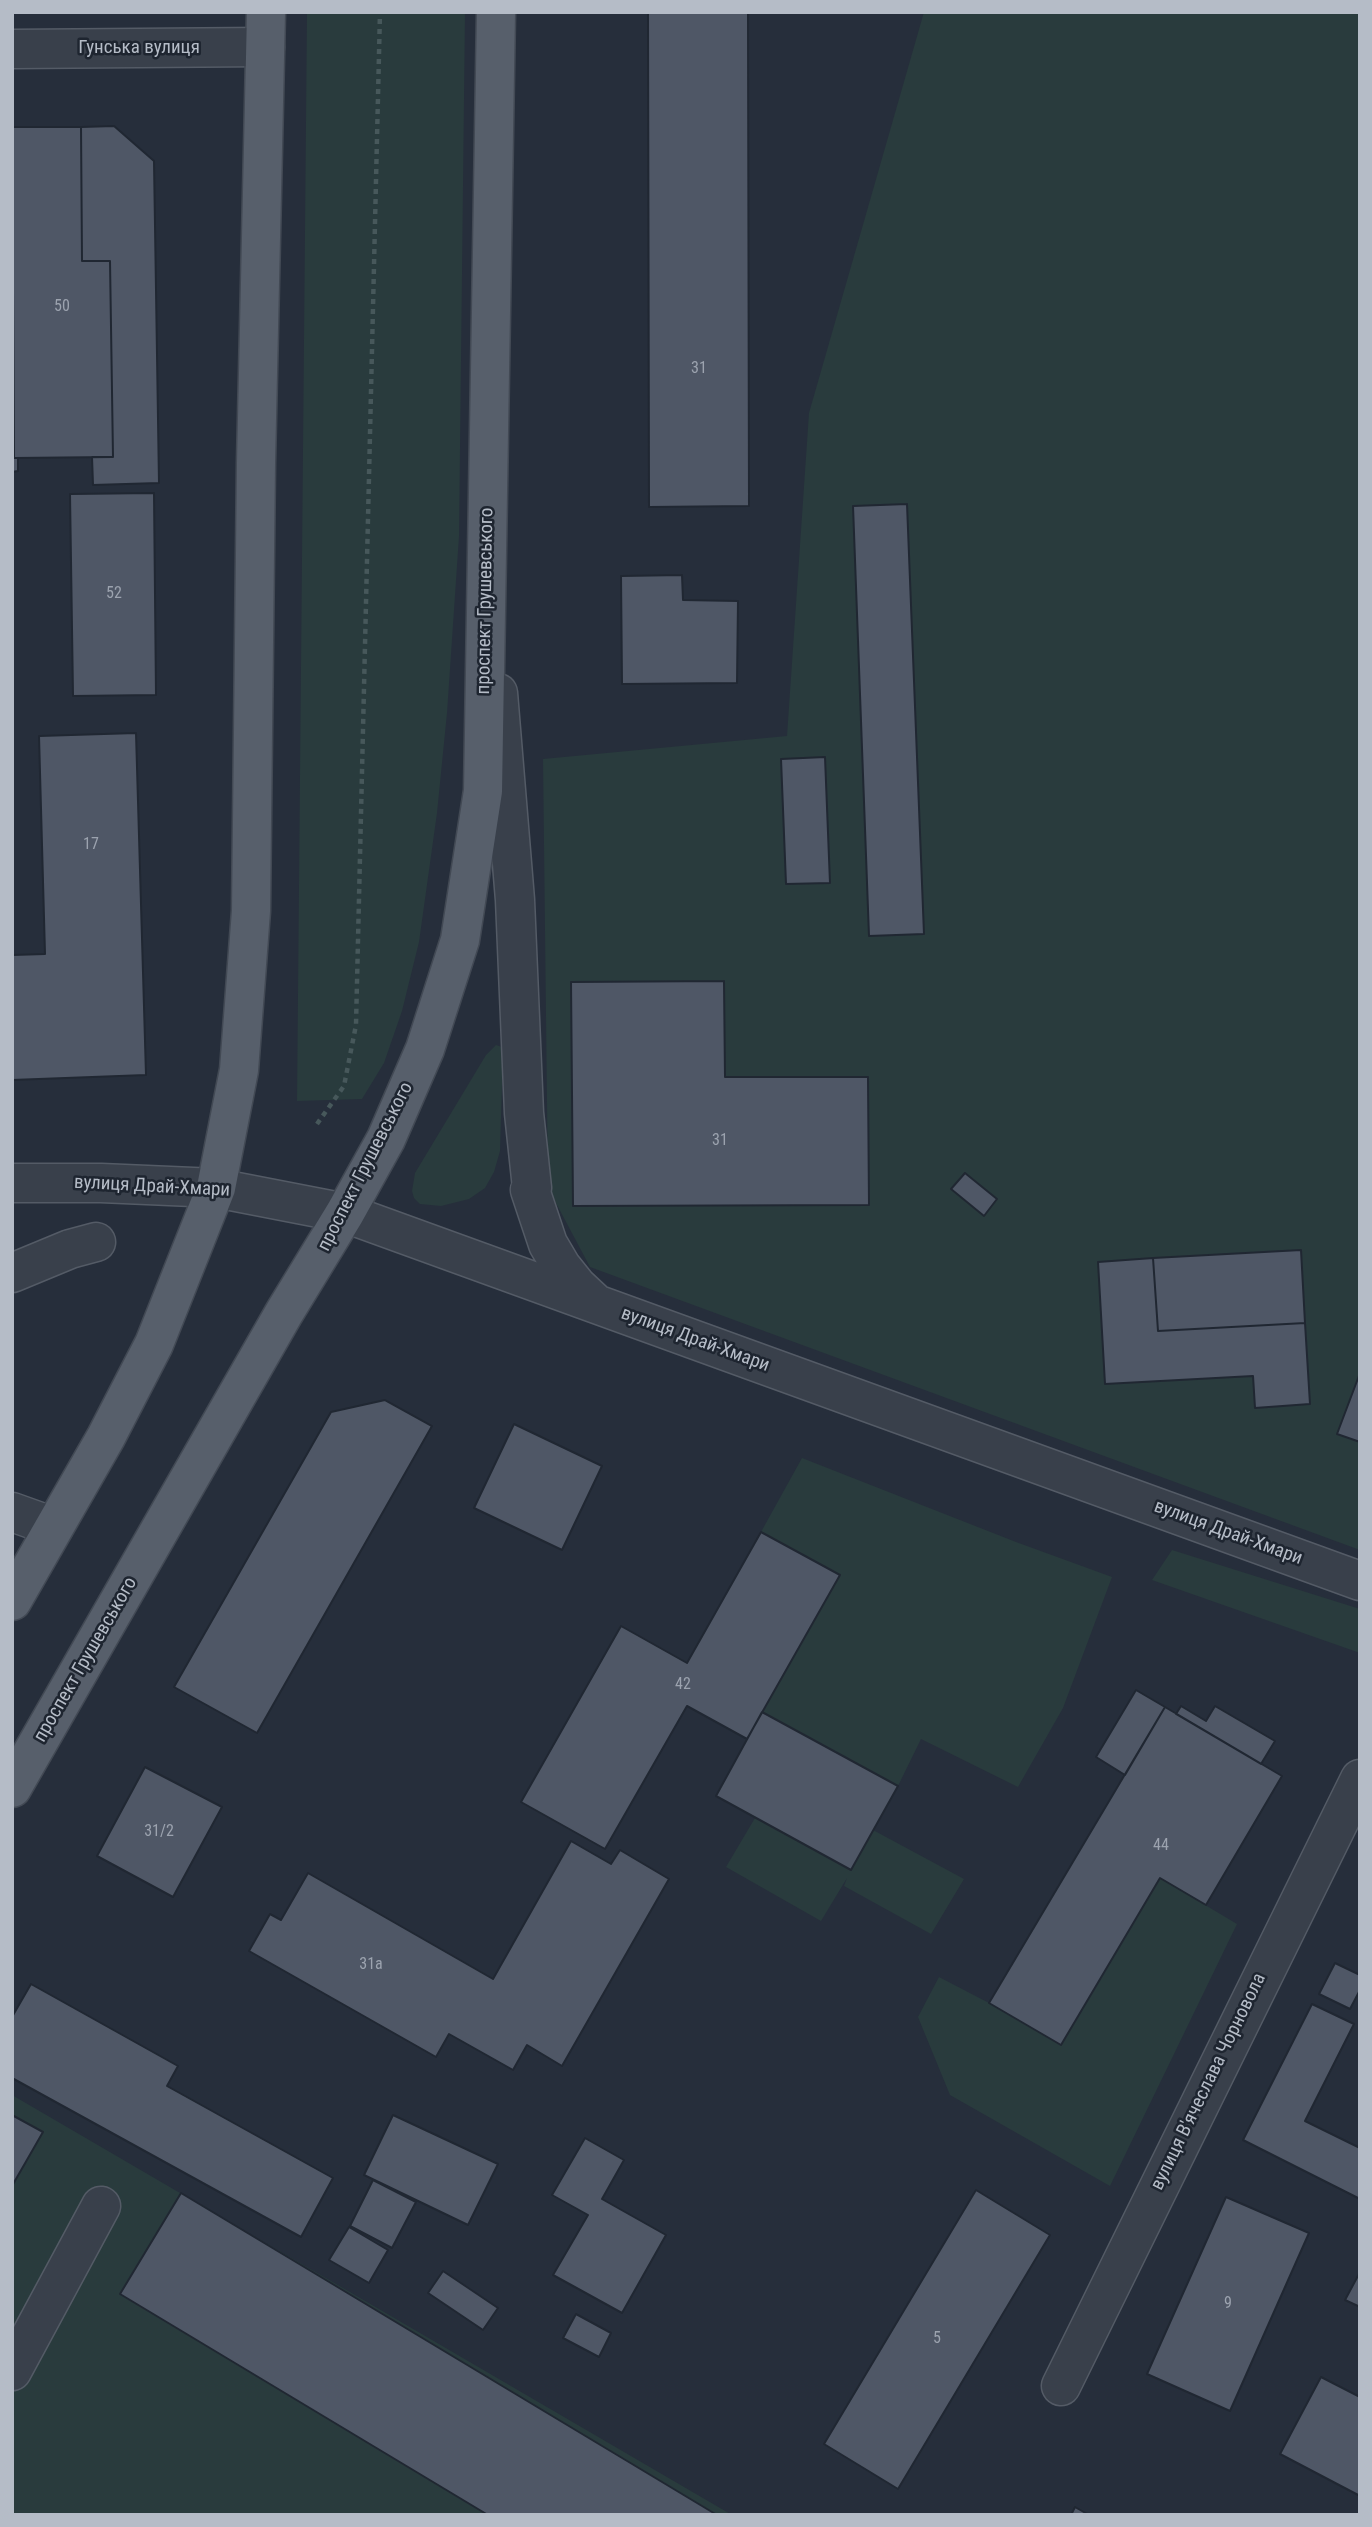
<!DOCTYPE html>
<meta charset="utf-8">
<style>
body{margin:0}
#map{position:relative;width:1372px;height:2527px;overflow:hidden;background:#262e3b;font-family:"Roboto Condensed",sans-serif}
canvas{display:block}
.frame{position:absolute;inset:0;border:14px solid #b5bcc7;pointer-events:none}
</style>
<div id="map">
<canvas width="1372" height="2527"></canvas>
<div class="frame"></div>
</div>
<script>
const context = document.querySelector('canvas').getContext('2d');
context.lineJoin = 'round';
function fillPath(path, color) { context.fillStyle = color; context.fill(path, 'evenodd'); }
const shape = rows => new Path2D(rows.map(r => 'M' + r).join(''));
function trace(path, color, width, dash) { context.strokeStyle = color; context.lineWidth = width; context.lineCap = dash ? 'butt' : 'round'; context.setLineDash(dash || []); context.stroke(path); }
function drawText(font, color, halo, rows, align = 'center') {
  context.font = font + ' "Roboto Condensed",sans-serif'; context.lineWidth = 5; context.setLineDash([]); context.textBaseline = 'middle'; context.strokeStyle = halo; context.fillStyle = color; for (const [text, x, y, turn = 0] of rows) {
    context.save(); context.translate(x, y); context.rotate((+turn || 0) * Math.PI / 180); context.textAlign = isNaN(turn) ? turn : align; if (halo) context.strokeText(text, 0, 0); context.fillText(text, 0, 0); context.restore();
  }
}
const green = shape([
 [307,12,465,12,459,536,447,713,437,813,419,942,402,1011,384,1063,362,1099,297,1101],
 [924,12,1360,12,1360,1550,590,1267,548,1188,543,759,787,736,809,413],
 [496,1045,502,1047,503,1051,500,1151,494,1172,485,1188,469,1199,441,1206,420,1204,414,1198,412,1191,415,1173,486,1055],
 [802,1458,1016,1542,1112,1577,1063,1708,1018,1787,921,1739,898,1786,762,1712,840,1575,761,1532],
 [1172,1550,1360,1609,1360,1653,1152,1580],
 [755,1818,851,1870,873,1830,964,1879,931,1934,844,1886,847,1878,821,1921,726,1867],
 [1160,1878,1237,1924,1110,2186,950,2095,918,2017,939,1977,989,2003,1061,2045],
 [12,2095,732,2515,12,2515]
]);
const building = shape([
 [648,12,748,12,749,506,649,507,648,12],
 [114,126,154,161,159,483,93,485,92,457,113,457,110,261,82,261,81,127,114,126],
 [12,127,81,127,82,261,110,261,113,457,14,458,12,127],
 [12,391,14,458,18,458,18,471,12,472,12,391],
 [154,493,156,695,73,696,70,494,154,493],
 [907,504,924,934,869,936,853,506,907,504],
 [682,575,683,600,738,601,737,683,622,684,621,576,682,575],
 [136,733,146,1075,12,1080,12,955,45,954,39,736,136,733],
 [825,757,830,883,786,884,781,759,825,757],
 [724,981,725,1077,868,1077,869,1205,573,1206,571,982,724,981],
 [965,1173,997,1199,984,1216,951,1189,965,1173],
 [1301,1250,1305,1323,1158,1331,1153,1258,1301,1250],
 [1153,1258,1158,1331,1305,1323,1310,1404,1255,1408,1253,1376,1105,1384,1098,1262,1153,1258],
 [1360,1373,1360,1442,1337,1434,1360,1373],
 [385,1400,432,1426,257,1733,174,1687,331,1412,385,1400],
 [514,1424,602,1466,562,1550,474,1508,514,1424],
 [761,1532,840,1575,747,1739,687,1706,605,1849,521,1802,621,1626,687,1663,761,1532],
 [1136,1690,1165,1707,1125,1775,1096,1757,1136,1690],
 [1181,1706,1206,1721,1215,1706,1275,1741,1261,1764,1176,1714,1181,1706],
 [1165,1707,1282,1776,1206,1905,1160,1878,1061,2045,989,2003,1165,1707],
 [762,1712,898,1786,851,1870,716,1796,762,1712],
 [145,1767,222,1807,173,1897,97,1856,145,1767],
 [571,1841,611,1864,620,1850,669,1879,562,2066,527,2045,513,2070,449,2034,436,2057,249,1951,270,1914,281,1920,308,1873,493,1979,571,1841],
 [1335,1963,1360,1975,1360,1990,1350,2009,1319,1994,1335,1963],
 [31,1984,178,2066,167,2086,333,2178,301,2237,12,2078,12,2017,31,1984],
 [1312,2004,1354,2024,1305,2121,1360,2148,1360,2199,1243,2140,1312,2004],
 [12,2115,43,2132,12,2186,12,2115],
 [393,2115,498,2164,468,2225,364,2175,393,2115],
 [585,2138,624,2160,602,2199,666,2235,622,2313,553,2275,588,2215,552,2195,585,2138],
 [373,2180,416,2202,392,2248,350,2226,373,2180],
 [976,2190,1050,2235,898,2489,824,2444,976,2190],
 [181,2193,717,2515,488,2515,120,2294,181,2193],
 [1226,2197,1309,2233,1230,2411,1147,2374,1226,2197],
 [349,2227,388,2250,369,2283,329,2260,349,2227],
 [443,2271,498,2308,483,2330,428,2293,443,2271],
 [1360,2272,1360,2307,1345,2300,1360,2272],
 [576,2314,611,2333,599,2357,563,2338,576,2314],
 [1321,2377,1360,2397,1360,2496,1280,2454,1321,2377],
 [1075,2507,1089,2515,1071,2515,1075,2507]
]);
const path = shape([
 [317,1124,344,1086,356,1025,380,12]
]);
const minor = shape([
 [12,49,265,47],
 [498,693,515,900,524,1113,532,1188,530,1190,548,1244,561,1266,577,1286,593,1301],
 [12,1183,101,1183,216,1188,345,1213,1360,1581],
 [12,1273,70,1249,96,1242],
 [12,1512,54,1527],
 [12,2371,101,2206],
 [1061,2386,1360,1779]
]);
const major = shape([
 [12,1601,106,1437,154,1344,216,1188,239,1070,251,911,256,463,266,12],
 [12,1788,284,1313,345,1213,386,1139,425,1049,460,940,483,791,496,12]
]);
const numberNames = [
 ["50",62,307],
 ["31",699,369],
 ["52",114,594],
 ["17",91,845],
 ["31",720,1141],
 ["42",683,1685],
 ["31/2",159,1832],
 ["44",1161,1846],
 ["31а",371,1965],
 ["9",1228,2304],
 ["5",937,2339]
];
const streetNames = [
 ["Гунська вулиця",139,48],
 ["проспект Грушевського",486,601,-89],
 ["проспект Грушевського",366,1167,-63],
 ["вулиця Драй-Хмари",152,1187,3],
 ["вулиця Драй-Хмари",695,1340,20],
 ["вулиця Драй-Хмари",1228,1533,20],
 ["проспект Грушевського",86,1660,-60],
 ["вулиця В'ячеслава Чорновола",1209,2082,-64]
];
fillPath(green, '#293b3d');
fillPath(building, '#4f5766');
trace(building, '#202732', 2);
trace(minor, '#545b66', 41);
trace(major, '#424954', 41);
trace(path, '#47585b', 4.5, [5, 5]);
trace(minor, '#39404b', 38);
trace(major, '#575f6b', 38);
drawText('16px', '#9ca3af', null, numberNames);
drawText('19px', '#b5bcc7', '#1e2530', streetNames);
</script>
